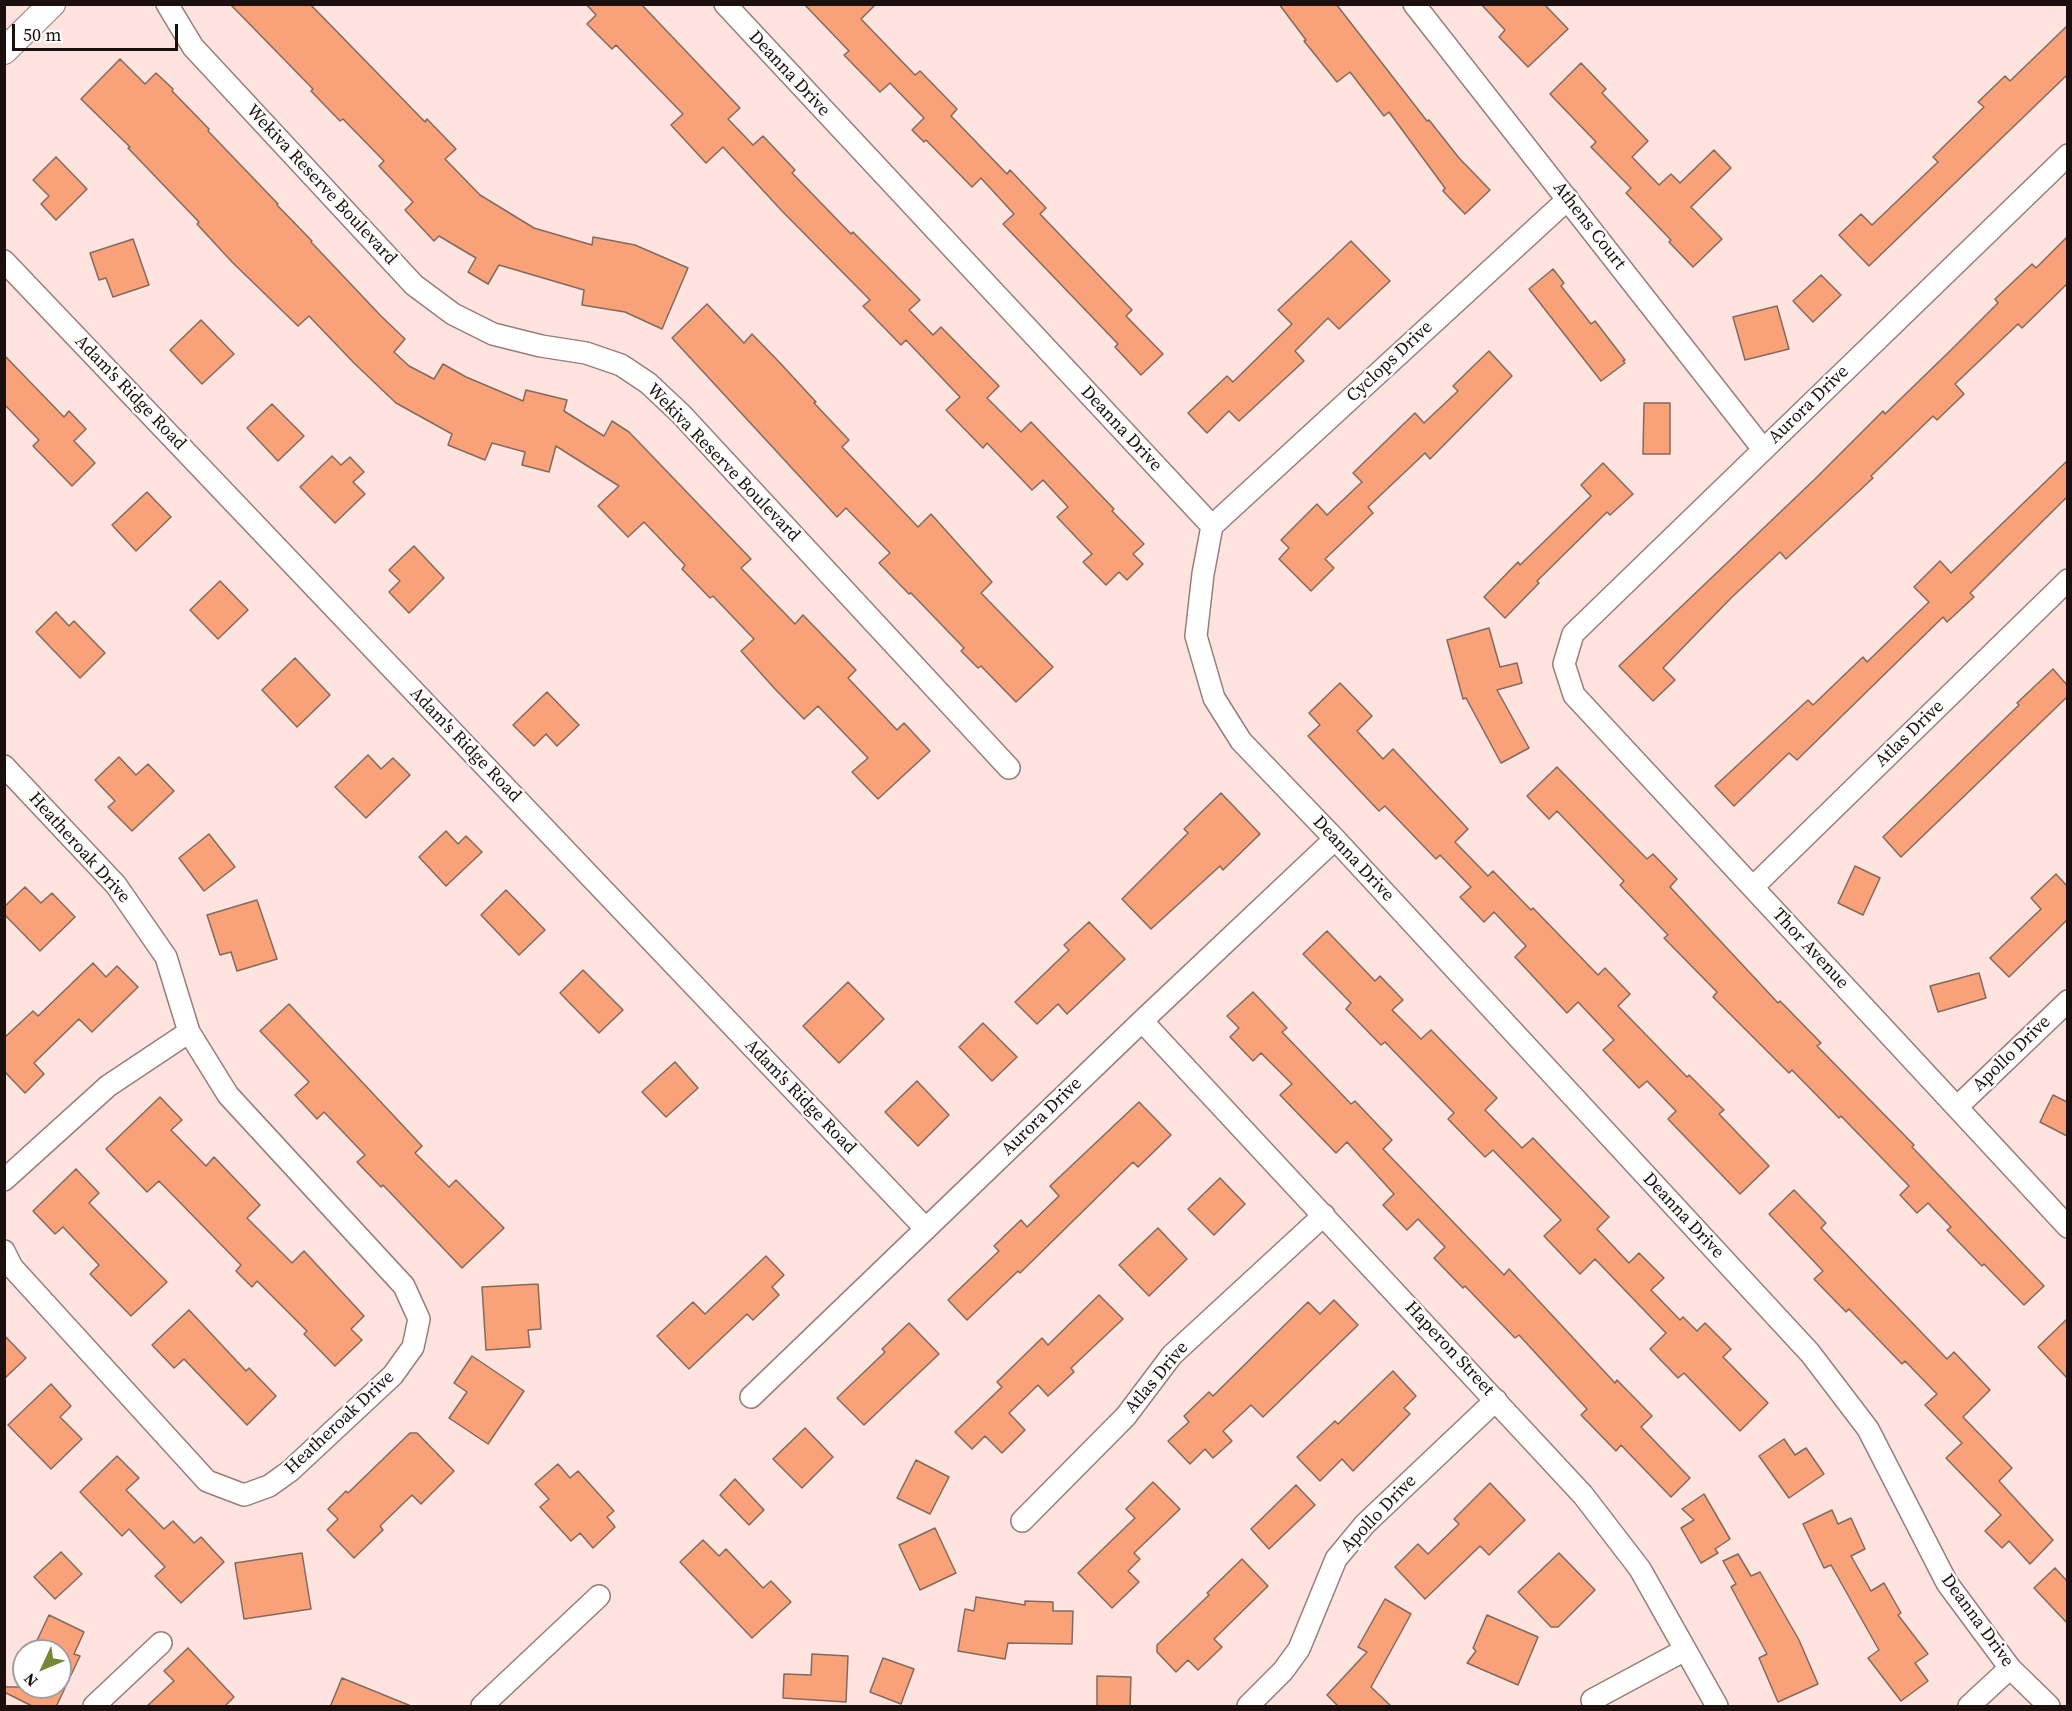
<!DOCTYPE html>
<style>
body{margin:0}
#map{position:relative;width:2072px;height:1711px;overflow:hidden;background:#fee3df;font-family:"Source Serif 4",serif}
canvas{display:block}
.frame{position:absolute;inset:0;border:6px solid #1b100e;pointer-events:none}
.north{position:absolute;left:12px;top:1639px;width:60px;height:60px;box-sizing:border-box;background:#fff;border:2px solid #a49f9f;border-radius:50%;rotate:226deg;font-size:16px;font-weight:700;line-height:24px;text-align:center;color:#1b100e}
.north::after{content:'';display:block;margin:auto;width:21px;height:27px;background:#768837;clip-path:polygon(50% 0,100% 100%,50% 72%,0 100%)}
.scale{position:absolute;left:12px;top:24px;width:166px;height:27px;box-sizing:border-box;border:3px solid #1b100e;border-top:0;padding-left:8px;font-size:18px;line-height:21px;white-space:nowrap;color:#1b100e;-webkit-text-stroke:4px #fff;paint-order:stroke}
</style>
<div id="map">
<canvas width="2072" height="1711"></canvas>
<div class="frame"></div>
<div class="north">N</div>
<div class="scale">50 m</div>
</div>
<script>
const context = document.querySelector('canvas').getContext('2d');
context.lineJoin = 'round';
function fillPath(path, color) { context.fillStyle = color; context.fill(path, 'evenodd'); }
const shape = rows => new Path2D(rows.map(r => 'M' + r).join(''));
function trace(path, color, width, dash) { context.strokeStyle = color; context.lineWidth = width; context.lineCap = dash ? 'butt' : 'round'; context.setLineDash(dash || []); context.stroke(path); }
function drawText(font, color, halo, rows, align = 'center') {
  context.font = font + ' "Source Serif 4",serif'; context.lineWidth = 5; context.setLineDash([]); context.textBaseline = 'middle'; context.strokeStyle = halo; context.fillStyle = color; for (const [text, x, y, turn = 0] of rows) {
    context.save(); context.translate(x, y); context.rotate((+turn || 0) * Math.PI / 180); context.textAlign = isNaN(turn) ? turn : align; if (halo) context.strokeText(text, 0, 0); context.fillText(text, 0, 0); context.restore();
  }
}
const building = shape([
 [230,4,310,4,425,122,427,119,456,149,445,159,480,195,534,228,592,245,593,237,635,245,688,268,662,329,625,312,582,305,584,290,499,265,488,284,468,272,476,258,439,236,434,241,405,210,413,202,379,166,384,161,343,119,340,121,311,91,313,89,230,4],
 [586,4,641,4,740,108,728,119,753,145,763,136,795,170,792,173,851,234,853,232,920,300,909,310,933,335,941,327,999,386,987,398,1021,432,1031,422,1114,509,1112,511,1144,544,1133,554,1143,564,1127,580,1119,572,1106,585,1083,562,1092,554,1057,517,1068,507,1043,480,1032,490,987,443,983,448,946,410,960,397,906,340,901,345,863,306,870,300,782,211,723,147,706,163,671,125,683,114,616,45,612,49,587,24,596,15,586,4],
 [804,4,876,4,861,19,915,75,920,71,957,109,951,116,1007,174,1010,170,1046,208,1040,214,1132,310,1126,316,1163,354,1141,375,1115,347,1118,344,1003,224,1014,214,981,178,972,187,926,140,924,142,912,130,924,118,890,83,880,92,844,55,849,51,804,4],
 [1279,4,1336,4,1427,121,1429,120,1459,158,1490,190,1465,214,1443,191,1445,188,1389,112,1384,116,1350,72,1337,82,1304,41,1306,40,1279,4],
 [1481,4,1544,4,1568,29,1528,67,1499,37,1505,30,1481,4],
 [2067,26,2067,75,1869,266,1839,235,1861,214,1872,225,1938,162,1933,157,1984,107,1978,102,2005,76,2010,81,2067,26],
 [120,59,145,84,156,73,173,89,172,91,209,129,208,131,278,204,277,205,312,241,311,242,381,316,405,339,394,352,409,366,434,379,443,364,466,377,523,401,526,390,567,400,564,411,604,436,612,421,629,432,751,559,741,568,795,624,803,615,856,670,848,678,897,730,904,723,930,751,878,799,852,772,868,758,818,706,804,719,775,689,741,651,754,639,713,596,710,598,682,569,685,565,644,522,628,537,598,506,619,486,556,446,549,472,522,465,525,452,492,443,485,460,448,445,452,434,396,403,354,363,309,316,298,326,232,262,197,224,199,222,128,148,130,147,81,99,120,59],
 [1581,63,1606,89,1602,93,1648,141,1632,157,1659,185,1671,174,1680,183,1714,150,1731,168,1691,207,1722,239,1693,267,1669,242,1671,240,1626,193,1631,188,1591,147,1596,142,1550,94,1581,63],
 [56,157,87,189,56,220,41,204,49,196,33,180,56,157],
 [2067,237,2067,284,2022,328,2018,324,1955,384,1964,394,1937,420,1933,416,1871,476,1873,478,1786,559,1780,552,1731,598,1663,668,1675,680,1653,701,1619,666,1815,479,1883,411,1885,414,1951,350,1998,303,1995,299,2032,264,2036,268,2067,237],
 [133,239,149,285,113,297,106,278,99,280,90,253,133,239],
 [1351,241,1390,281,1339,329,1328,318,1295,351,1304,361,1239,421,1229,411,1207,433,1188,413,1227,376,1233,382,1292,324,1278,310,1351,241],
 [1553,269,1564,283,1561,286,1591,324,1595,321,1625,360,1623,361,1625,363,1601,381,1529,289,1553,269],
 [1821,275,1841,295,1813,322,1793,301,1821,275],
 [707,304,744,343,752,334,781,364,816,402,814,403,849,440,842,447,918,527,931,514,992,582,981,593,1053,667,1016,702,981,666,978,668,961,651,964,648,911,593,909,594,879,563,890,553,846,508,837,517,672,338,707,304],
 [1777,306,1789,349,1745,360,1733,317,1777,306],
 [201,320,234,354,202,384,170,350,201,320],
 [1489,351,1512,376,1430,459,1425,453,1368,507,1373,513,1325,559,1334,568,1311,591,1279,559,1289,548,1281,540,1317,504,1327,515,1362,482,1353,473,1415,413,1424,423,1458,391,1453,386,1489,351],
 [4,355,64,417,69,411,86,429,74,441,95,463,72,486,33,446,39,440,4,404,4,355],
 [1644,403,1670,403,1670,454,1643,454,1644,403],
 [272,404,304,436,278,461,247,428,272,404],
 [332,456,341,465,350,457,364,472,353,482,365,494,335,523,300,487,332,456],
 [2067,461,2067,497,1970,593,1974,597,1947,622,1943,617,1797,760,1789,753,1734,806,1715,786,1808,700,1813,705,1863,657,1867,662,1929,602,1914,587,1940,561,1951,573,2067,461],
 [1603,463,1633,494,1610,515,1607,512,1537,581,1539,583,1505,618,1484,597,1518,562,1520,565,1591,496,1581,485,1603,463],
 [147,492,171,517,136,551,112,525,147,492],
 [414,546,444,578,409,613,389,592,400,581,389,570,414,546],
 [220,581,248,610,218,639,190,610,220,581],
 [56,612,69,626,74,621,105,653,80,678,36,632,56,612],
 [1489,628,1500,667,1517,663,1522,683,1497,690,1529,748,1501,763,1466,698,1463,699,1447,640,1489,628],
 [295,658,330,695,297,727,262,690,295,658],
 [2053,669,2067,685,2067,697,1901,857,1883,837,2019,705,2017,703,2053,669],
 [1340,683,1372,716,1357,731,1383,759,1393,749,1468,829,1455,842,1488,876,1493,871,1531,910,1533,908,1598,975,1605,968,1630,994,1618,1006,1687,1077,1689,1075,1724,1110,1719,1114,1769,1166,1740,1194,1668,1119,1676,1111,1647,1081,1639,1088,1603,1050,1614,1040,1578,1002,1567,1013,1515,957,1526,946,1494,912,1484,922,1460,897,1471,887,1440,855,1436,859,1385,806,1379,811,1308,736,1320,725,1309,713,1340,683],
 [547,692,579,725,557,746,546,734,534,746,513,725,547,692],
 [368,755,381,769,393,758,410,775,366,818,335,787,368,755],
 [119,757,136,775,148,764,174,791,132,831,108,807,115,801,95,780,119,757],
 [1557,767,1647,859,1653,854,1677,879,1670,887,1778,1003,1780,1001,1821,1043,1817,1046,1914,1145,1912,1147,2044,1286,2024,1305,1984,1264,1982,1266,1947,1230,1951,1227,1928,1203,1917,1213,1900,1195,1909,1186,1841,1116,1839,1118,1792,1070,1789,1073,1713,997,1717,992,1664,938,1668,935,1620,885,1624,881,1557,811,1549,819,1527,796,1557,767],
 [1221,793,1260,834,1223,870,1220,866,1151,929,1122,899,1188,833,1184,829,1221,793],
 [446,831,458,844,466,836,482,852,446,886,419,857,446,831],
 [209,834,235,867,204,891,179,858,209,834],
 [1855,866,1880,878,1863,915,1838,903,1855,866],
 [2056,874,2067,886,2067,920,2009,977,1990,958,2041,909,2031,898,2056,874],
 [25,887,41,903,52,893,75,917,40,951,4,914,4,907,25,887],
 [506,890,545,930,519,955,481,915,506,890],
 [257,900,277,959,237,971,231,952,220,955,207,915,257,900],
 [1089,922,1125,959,1067,1014,1058,1004,1037,1024,1015,1002,1069,950,1064,945,1089,922],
 [1327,931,1375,981,1380,976,1403,1000,1392,1010,1421,1039,1431,1030,1497,1098,1485,1110,1522,1148,1533,1138,1609,1217,1597,1229,1629,1263,1639,1253,1664,1278,1651,1290,1680,1320,1683,1317,1697,1331,1705,1323,1731,1349,1723,1357,1768,1403,1740,1431,1684,1373,1678,1378,1650,1349,1666,1333,1595,1259,1580,1274,1544,1236,1561,1220,1493,1150,1485,1157,1448,1119,1454,1113,1385,1042,1381,1045,1346,1009,1351,1003,1303,954,1327,931],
 [93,963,106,977,117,966,138,987,92,1032,79,1019,34,1063,44,1074,25,1093,4,1071,4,1038,33,1011,38,1016,93,963],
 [583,970,623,1010,599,1033,560,993,583,970],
 [1979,973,1986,998,1938,1012,1930,986,1979,973],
 [848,982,884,1019,839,1063,803,1026,848,982],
 [1253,992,1287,1028,1282,1032,1351,1104,1355,1101,1392,1140,1383,1149,1504,1275,1509,1269,1615,1383,1617,1380,1652,1416,1641,1427,1690,1478,1671,1497,1621,1445,1616,1451,1581,1415,1587,1409,1519,1335,1515,1338,1465,1286,1463,1288,1434,1258,1445,1247,1418,1219,1407,1230,1383,1205,1394,1194,1347,1142,1336,1153,1280,1095,1292,1084,1261,1053,1253,1061,1230,1037,1239,1028,1227,1016,1253,992],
 [289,1004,422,1146,415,1153,449,1187,456,1180,504,1228,462,1268,383,1185,381,1187,357,1162,365,1155,324,1112,317,1119,295,1095,309,1082,260,1031,289,1004],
 [983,1023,1017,1057,992,1081,959,1047,983,1023],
 [675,1062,698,1088,666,1117,642,1092,675,1062],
 [917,1081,949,1115,918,1146,885,1112,917,1081],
 [2053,1095,2067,1102,2067,1136,2040,1122,2053,1095],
 [160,1097,182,1120,171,1130,206,1166,214,1157,260,1205,247,1218,292,1263,304,1251,364,1316,351,1329,362,1340,335,1366,304,1334,307,1331,257,1281,252,1287,236,1271,241,1265,159,1181,147,1192,106,1149,160,1097],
 [1139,1102,1171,1135,1138,1167,1133,1162,1020,1273,1018,1271,967,1320,948,1300,999,1251,994,1246,1021,1220,1027,1227,1059,1196,1050,1186,1139,1102],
 [76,1169,99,1193,89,1203,167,1282,131,1316,90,1274,99,1265,63,1227,55,1234,33,1211,76,1169],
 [1220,1178,1245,1204,1214,1235,1188,1209,1220,1178],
 [1794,1190,1826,1223,1821,1228,1947,1359,1954,1352,1990,1390,1963,1417,2012,1468,1999,1481,2053,1540,2030,1564,2009,1541,2002,1548,1985,1531,2001,1515,1946,1458,1962,1443,1925,1405,1937,1394,1905,1361,1902,1364,1849,1309,1846,1312,1814,1279,1823,1271,1769,1214,1794,1190],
 [1158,1228,1187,1259,1149,1296,1119,1265,1158,1228],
 [766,1256,784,1275,772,1287,779,1295,753,1320,747,1314,689,1369,657,1336,693,1302,705,1314,766,1256],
 [538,1284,541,1329,528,1330,530,1347,486,1350,482,1287,538,1284],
 [1099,1295,1123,1319,1071,1368,1074,1372,1048,1396,1038,1385,1009,1413,1025,1430,1002,1453,985,1436,972,1449,955,1432,1002,1387,997,1382,1042,1338,1048,1345,1099,1295],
 [1334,1300,1358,1325,1263,1417,1251,1405,1223,1431,1232,1441,1213,1458,1205,1449,1190,1464,1168,1441,1189,1422,1184,1416,1209,1392,1213,1396,1308,1302,1320,1314,1334,1300],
 [189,1310,246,1371,249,1368,276,1396,247,1425,184,1359,174,1368,152,1345,189,1310],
 [2067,1319,2067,1378,2038,1347,2067,1319],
 [909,1323,939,1354,864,1425,837,1398,885,1352,882,1349,909,1323],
 [4,1335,26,1358,4,1379,4,1335],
 [472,1356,524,1391,488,1444,449,1418,467,1392,454,1383,472,1356],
 [1393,1371,1416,1396,1404,1408,1410,1414,1353,1471,1342,1459,1320,1481,1297,1457,1335,1421,1338,1424,1393,1371],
 [51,1384,71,1406,60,1417,82,1439,51,1469,8,1425,51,1384],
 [805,1428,833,1457,802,1488,773,1459,805,1428],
 [410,1433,417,1433,454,1471,421,1504,412,1495,380,1526,383,1530,354,1558,327,1530,338,1519,328,1509,346,1491,348,1493,410,1433],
 [1784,1439,1795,1455,1806,1448,1824,1474,1789,1498,1759,1456,1784,1439],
 [117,1456,139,1478,126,1490,164,1529,173,1521,194,1543,201,1537,224,1562,181,1603,155,1576,165,1567,129,1529,122,1536,80,1492,117,1456],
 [916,1460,949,1477,930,1514,897,1498,916,1460],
 [558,1464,570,1478,578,1471,614,1511,607,1517,615,1527,593,1548,580,1533,571,1541,540,1507,549,1499,535,1484,558,1464],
 [735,1479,764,1510,749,1525,720,1495,735,1479],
 [1153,1482,1180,1509,1134,1553,1140,1559,1128,1571,1139,1582,1112,1608,1078,1573,1135,1518,1126,1509,1153,1482],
 [1490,1483,1525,1520,1489,1555,1480,1546,1425,1599,1395,1567,1418,1544,1428,1554,1459,1524,1454,1519,1490,1483],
 [1296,1485,1315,1505,1269,1549,1251,1529,1296,1485],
 [1704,1494,1730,1539,1715,1549,1718,1553,1701,1563,1681,1528,1694,1520,1682,1509,1704,1494],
 [1832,1510,1838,1524,1851,1518,1865,1549,1851,1556,1871,1591,1884,1583,1901,1613,1898,1615,1928,1654,1915,1663,1928,1681,1901,1701,1868,1658,1879,1650,1831,1565,1824,1568,1803,1524,1832,1510],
 [935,1528,956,1573,920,1590,899,1545,935,1528],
 [703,1540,719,1556,726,1549,763,1588,771,1581,791,1602,752,1638,680,1562,703,1540],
 [61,1552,82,1574,55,1599,34,1577,61,1552],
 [302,1553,311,1609,244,1619,235,1563,302,1553],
 [1559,1553,1595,1590,1558,1627,1551,1627,1518,1592,1559,1553],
 [1738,1554,1751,1576,1760,1572,1799,1640,1818,1684,1778,1702,1759,1658,1767,1654,1731,1587,1736,1584,1723,1561,1738,1554],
 [1242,1559,1268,1586,1214,1639,1222,1647,1198,1670,1188,1660,1176,1672,1157,1652,1157,1645,1209,1595,1207,1593,1242,1559],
 [2055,1568,2067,1581,2067,1623,2034,1588,2055,1568],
 [976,1597,1025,1605,1025,1601,1053,1602,1053,1611,1073,1611,1072,1644,1008,1643,1005,1659,958,1651,965,1609,974,1611,976,1597],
 [1385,1599,1411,1614,1371,1687,1392,1707,1339,1707,1327,1695,1367,1652,1358,1647,1385,1599],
 [49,1615,84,1632,74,1654,80,1656,56,1707,34,1707,4,1692,4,1687,60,1687,60,1651,32,1651,49,1615],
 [1487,1615,1538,1637,1518,1685,1467,1663,1476,1651,1473,1648,1487,1615],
 [188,1648,234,1697,224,1707,146,1707,174,1681,164,1671,188,1648],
 [812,1654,848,1656,846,1702,783,1698,784,1674,811,1675,812,1654],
 [883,1658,914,1669,901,1704,870,1692,883,1658],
 [1097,1676,1131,1677,1130,1707,1097,1707,1097,1676],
 [342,1678,411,1706,411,1707,330,1707,342,1678]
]);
const minor = shape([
 [167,4,193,47,414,285,453,314,493,334,541,346,586,353,621,365,648,383,681,414,1009,768],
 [725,4,1212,526],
 [1414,4,1763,449],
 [2068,155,1573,634,1564,664,1574,695,2068,1227],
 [4,261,926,1229],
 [1212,526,1203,574,1196,636,1214,698,1241,741,1335,839,1810,1353,1868,1429,1947,1583,2010,1668,2049,1706],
 [1212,526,1568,199],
 [4,766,116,885,166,957,189,1032,228,1095,404,1286,419,1319,413,1347,393,1375,290,1471,269,1486,244,1495,207,1481,12,1267,4,1251],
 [1753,887,2068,580],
 [1142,1021,1583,1495,1640,1569,1717,1706],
 [1957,1107,2068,1001],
 [4,1180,108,1086,189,1032],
 [751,1397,1142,1021,1335,839],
 [1022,1521,1126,1416,1172,1355,1324,1215],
 [1592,1700,1685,1650],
 [94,1706,161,1643],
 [482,1706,599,1596],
 [1248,1706,1283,1671,1299,1649,1336,1559,1365,1524,1496,1400],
 [1969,1706,2010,1668]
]);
const tertiary = shape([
 [4,51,52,4]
]);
const streetNames = [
 ["Deanna Drive",789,74,47],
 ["Wekiva Reserve Boulevard",321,185,47],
 ["Athens Court",1589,226,52],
 ["Cyclops Drive",1390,362,-43],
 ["Adam's Ridge Road",130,393,46],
 ["Aurora Drive",1809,405,-44],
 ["Deanna Drive",1121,429,47],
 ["Wekiva Reserve Boulevard",723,463,46],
 ["Atlas Drive",1910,734,-44],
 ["Adam's Ridge Road",465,745,46],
 ["Heatheroak Drive",79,848,48],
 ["Deanna Drive",1353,859,47],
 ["Thor Avenue",1810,949,47],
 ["Apollo Drive",2012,1054,-44],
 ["Adam's Ridge Road",800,1097,46],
 ["Aurora Drive",1042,1117,-44],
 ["Deanna Drive",1683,1216,47],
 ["Haperon Street",1449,1349,47],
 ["Atlas Drive",1157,1378,-50],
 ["Heatheroak Drive",340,1423,-43],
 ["Apollo Drive",1379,1514,-46],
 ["Deanna Drive",1977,1621,54]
];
fillPath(building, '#f9a179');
trace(building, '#84695d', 1.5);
trace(minor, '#9b7c78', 24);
trace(tertiary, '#9b7c78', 28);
trace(minor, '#fff', 21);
trace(tertiary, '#fff', 26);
drawText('18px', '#1b100e', '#fff', streetNames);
</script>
